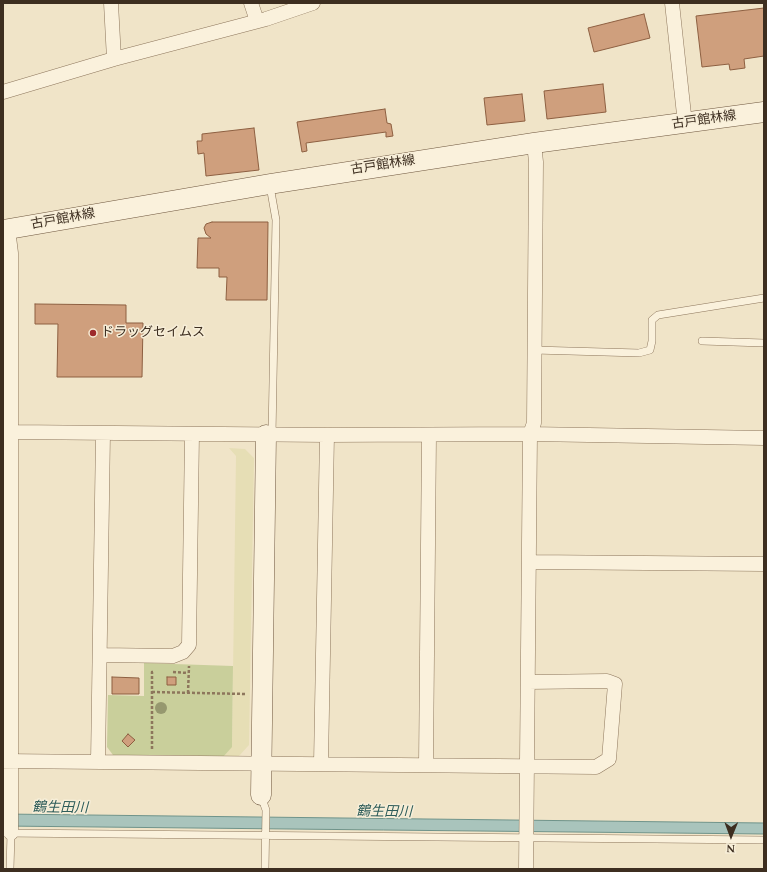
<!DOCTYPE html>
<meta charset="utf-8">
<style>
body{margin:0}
#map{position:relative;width:767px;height:872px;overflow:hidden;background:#f0e4c8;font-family:Spectral,serif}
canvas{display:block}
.frame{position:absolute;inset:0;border:4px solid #3d2e20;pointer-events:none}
.north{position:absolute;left:711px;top:816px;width:40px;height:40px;-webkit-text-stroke:3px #f7eed8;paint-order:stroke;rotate:181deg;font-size:11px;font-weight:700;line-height:16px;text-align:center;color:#3d2e20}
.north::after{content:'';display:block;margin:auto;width:14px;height:18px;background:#3d2e20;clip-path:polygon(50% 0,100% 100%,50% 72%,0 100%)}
</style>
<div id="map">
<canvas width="767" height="872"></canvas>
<div class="frame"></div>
<div class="north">N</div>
</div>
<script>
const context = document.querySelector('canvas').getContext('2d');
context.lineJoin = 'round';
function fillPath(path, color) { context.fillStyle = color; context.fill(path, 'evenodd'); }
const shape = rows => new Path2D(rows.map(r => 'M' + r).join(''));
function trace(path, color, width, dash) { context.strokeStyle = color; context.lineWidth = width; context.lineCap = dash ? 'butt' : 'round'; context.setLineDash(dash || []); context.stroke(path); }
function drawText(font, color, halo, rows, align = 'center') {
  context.font = font + ' Spectral,"Noto Sans JP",serif'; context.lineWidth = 3; context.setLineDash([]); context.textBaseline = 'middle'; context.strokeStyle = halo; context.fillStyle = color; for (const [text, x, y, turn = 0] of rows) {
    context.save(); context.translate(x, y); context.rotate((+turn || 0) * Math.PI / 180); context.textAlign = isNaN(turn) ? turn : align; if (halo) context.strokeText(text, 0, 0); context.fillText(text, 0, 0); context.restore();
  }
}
const farmland = shape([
 [229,448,245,449,254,458,249,745,239,756,224,756,232,746,236,456]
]);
const green = shape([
 [144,663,233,666,232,747,224,756,113,755,107,747,108,695,144,696]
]);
const water = shape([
 [3,814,764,823,764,834,3,826,3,814]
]);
const building = shape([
 [764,8,764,56,744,59,745,68,730,70,729,64,702,67,696,16,764,8],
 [644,14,650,38,594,52,588,28,644,14],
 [603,84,606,112,547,119,544,91,603,84],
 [522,94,525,121,487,125,484,98,522,94],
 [385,109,387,123,391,124,393,136,386,137,386,132,306,143,307,151,302,152,297,122,385,109],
 [254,128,259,170,206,176,204,153,198,154,197,141,202,141,202,134,254,128],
 [212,222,268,222,267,300,226,300,227,277,219,277,219,268,197,268,198,238,211,238,206,234,204,228,206,224,212,222],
 [35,304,126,305,126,323,143,323,142,377,57,377,58,324,35,324,35,304],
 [112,677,139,678,139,694,112,694,112,677],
 [167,677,176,677,176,685,167,685,167,677],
 [128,734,135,740,128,747,122,741,128,734]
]);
const path = shape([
 [173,672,188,673],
 [152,692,246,694],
 [188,693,189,666],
 [152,749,152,672,154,672]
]);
const lane = shape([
 [270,186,276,220,272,435],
 [702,341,764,343],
 [534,350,639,353,650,350,652,341,652,320,658,315,764,298],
 [261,796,266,810,265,869],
 [3,833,764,840],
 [10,869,11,833]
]);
const street = shape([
 [111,3,114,59],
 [251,3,257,21],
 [672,3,685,124],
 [3,92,114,59,266,19,313,3],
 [8,229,11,253,11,833],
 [12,432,327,435,530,434,764,438],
 [529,562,764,564],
 [101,655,173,656,183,652,189,645,192,434],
 [3,761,596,767,609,759,615,684,607,681,528,682],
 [98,761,103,434],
 [321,763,327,435],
 [426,764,429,435],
 [526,869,530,434,534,423,536,162,534,143]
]);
const secondary = shape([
 [3,230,270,184,534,143,764,112],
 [261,795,266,435]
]);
const trees = [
 [161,708]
];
const markers = [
 [93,333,4,"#9e2a2b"]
];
const streetNames = [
 ["古戸館林線",704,121,-8],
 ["古戸館林線",383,166,-9],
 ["古戸館林線",63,220,-10]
];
const poiNames = [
 ["ドラッグセイムス",101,333]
];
const waterNames = [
 ["鶴生田川",60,809,1],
 ["鶴生田川",384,813,1]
];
fillPath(farmland, '#e6deb5');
fillPath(green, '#c9cf9b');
fillPath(water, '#a9c4bc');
trace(water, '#6f938a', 1);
fillPath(building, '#cf9f7d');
trace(building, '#8d5f41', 1);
trace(lane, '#8d765c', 8);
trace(street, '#8d765c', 15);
trace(secondary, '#6f573f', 21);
trace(path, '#8d765c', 2.5, [3, 2]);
trace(lane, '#faf1dc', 7);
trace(street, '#faf1dc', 14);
trace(secondary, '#faf1dc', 20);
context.fillStyle = '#96986f';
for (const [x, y] of trees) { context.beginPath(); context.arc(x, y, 6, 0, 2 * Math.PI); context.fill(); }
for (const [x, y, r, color] of markers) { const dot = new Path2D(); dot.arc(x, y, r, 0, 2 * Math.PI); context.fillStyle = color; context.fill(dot); trace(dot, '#f7eed8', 1.5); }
drawText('13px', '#3d2e20', '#f7eed8', streetNames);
drawText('13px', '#3d2e20', '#f7eed8', poiNames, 'left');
drawText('italic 14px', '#2f5d5a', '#f7eed8', waterNames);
</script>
